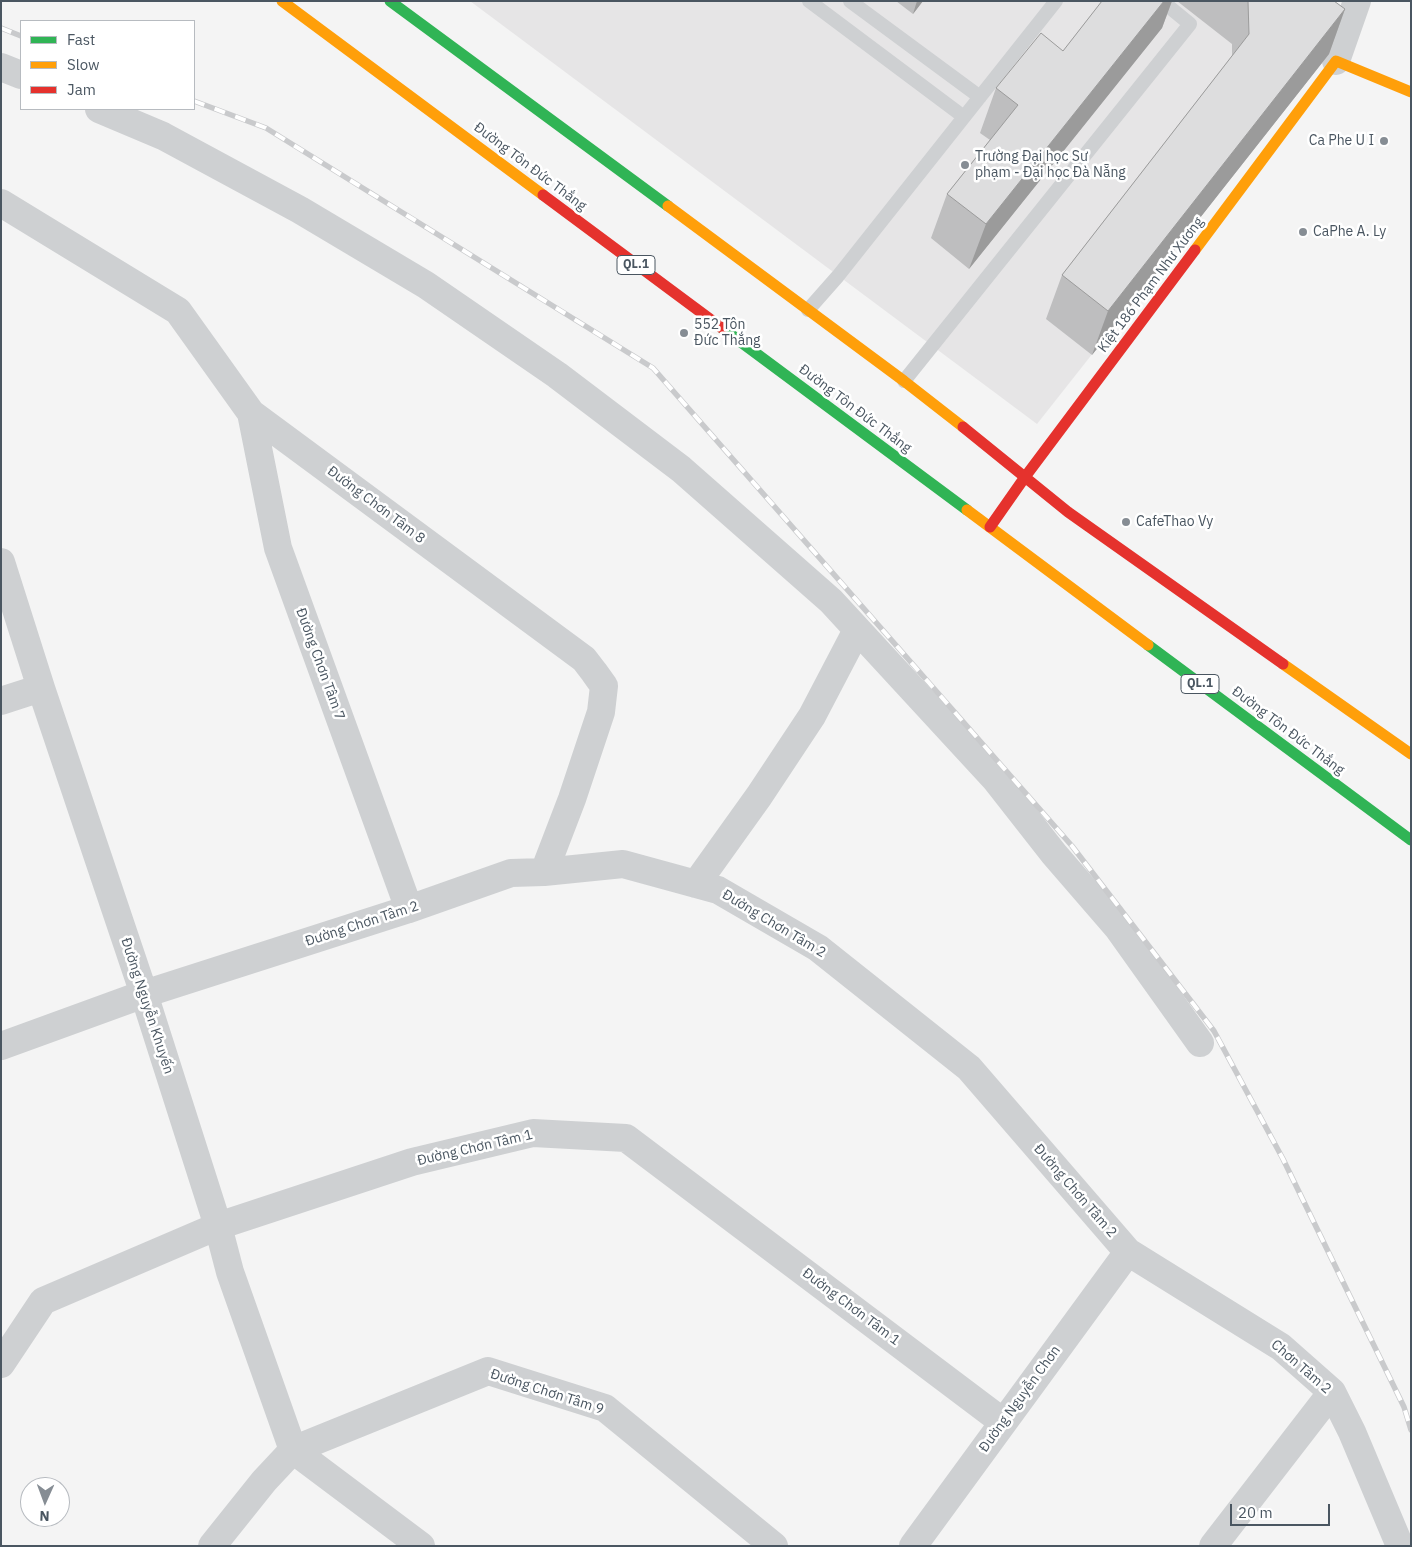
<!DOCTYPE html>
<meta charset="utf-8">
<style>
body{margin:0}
#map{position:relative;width:1412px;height:1547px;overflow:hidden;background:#f4f4f4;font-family:"IBM Plex Sans",sans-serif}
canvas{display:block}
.frame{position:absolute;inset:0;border:2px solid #4a5661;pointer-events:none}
.legend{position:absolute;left:20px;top:20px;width:175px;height:90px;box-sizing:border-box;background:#fff;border:1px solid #b7bbc0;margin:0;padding:6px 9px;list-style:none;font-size:15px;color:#4a5661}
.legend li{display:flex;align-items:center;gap:10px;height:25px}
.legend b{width:25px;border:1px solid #b7bbc0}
.north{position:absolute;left:20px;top:1477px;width:50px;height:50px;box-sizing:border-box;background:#fff;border:1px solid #b7bbc0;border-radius:50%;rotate:182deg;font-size:14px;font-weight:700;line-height:20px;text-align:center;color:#4a5661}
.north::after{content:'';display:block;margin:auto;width:18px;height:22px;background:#868d94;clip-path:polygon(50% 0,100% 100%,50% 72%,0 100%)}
.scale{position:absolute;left:1230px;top:1504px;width:100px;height:22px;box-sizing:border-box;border:2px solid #4a5661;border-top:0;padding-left:6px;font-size:15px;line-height:18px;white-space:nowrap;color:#4a5661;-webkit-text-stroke:4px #fff;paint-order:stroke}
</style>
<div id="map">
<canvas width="1412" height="1547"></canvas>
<div class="frame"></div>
<ul class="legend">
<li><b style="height:6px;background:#30b455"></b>Fast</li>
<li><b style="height:6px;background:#ff9f0a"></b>Slow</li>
<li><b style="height:6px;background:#e5322d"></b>Jam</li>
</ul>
<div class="north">N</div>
<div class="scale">20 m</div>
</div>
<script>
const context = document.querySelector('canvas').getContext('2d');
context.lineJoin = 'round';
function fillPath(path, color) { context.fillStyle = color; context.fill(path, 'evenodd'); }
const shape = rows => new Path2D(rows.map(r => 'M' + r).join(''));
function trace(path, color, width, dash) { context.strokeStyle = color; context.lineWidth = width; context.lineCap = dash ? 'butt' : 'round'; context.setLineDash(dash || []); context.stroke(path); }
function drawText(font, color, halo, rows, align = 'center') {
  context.font = font + ' "IBM Plex Sans",sans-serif'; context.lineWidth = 5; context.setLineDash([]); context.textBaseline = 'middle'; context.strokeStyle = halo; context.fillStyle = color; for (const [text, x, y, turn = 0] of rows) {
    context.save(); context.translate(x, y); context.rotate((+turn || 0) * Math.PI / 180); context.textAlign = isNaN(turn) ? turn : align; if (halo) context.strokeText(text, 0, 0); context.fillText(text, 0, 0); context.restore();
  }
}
const education = shape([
 [470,1,1259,1,1329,54,1037,424]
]);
const lane = shape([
 [809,1,964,117],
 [850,1,980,97],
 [808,310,838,276,1056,1],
 [904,381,1190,24,1162,1]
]);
const street = shape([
 [1336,61,1357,1],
 [1,67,21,75],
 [99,109,163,136,300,210,426,285,557,375,681,469,831,601,996,780,1054,854,1118,928,1200,1043],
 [1,203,178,311,251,413,584,659,594,672,604,686,601,712,572,799,544,872],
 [251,413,278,548,409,909],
 [1,562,41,688,144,994,218,1226,230,1272,293,1450],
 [1,701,41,688],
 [696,884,759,796,812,716,857,630],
 [1,1046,144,994,409,909,511,873,544,872,623,864,718,890,818,948,969,1068,1128,1252,1281,1347,1332,1392,1352,1432,1400,1546],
 [1,1364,43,1301,218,1226,412,1162,533,1133,626,1138,1003,1422],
 [293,1450,421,1546],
 [212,1546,264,1481,293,1450,488,1371,605,1408,774,1546],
 [913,1546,1128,1252],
 [1213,1546,1332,1392]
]);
const fast = shape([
 [390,1,668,206],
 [722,328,967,510],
 [1148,645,1411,840]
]);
const slow = shape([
 [282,1,543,195],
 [668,206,904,381,963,427],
 [1195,250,1336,61,1411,92],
 [967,510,1148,645],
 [1283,664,1411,754]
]);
const jam = shape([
 [543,195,722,328],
 [963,427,1068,512,1283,664],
 [990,527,1025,477,1195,250]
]);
const rail = shape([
 [1,28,21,36],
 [194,101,266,128,653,368,1072,846,1214,1031,1283,1159,1404,1407,1411,1430]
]);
const wall = shape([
 [896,1,923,1,913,14],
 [1102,1,1172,1,1162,28,969,269,931,238,947,194,990,140,980,133,996,88,1063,51],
 [1177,1,1334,1,1345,9,1329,54,1092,355,1046,319,1062,275,1232,56,1232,44]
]);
const shadedWall = shape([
 [917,1,923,1,913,14],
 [1164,1,1172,1,1162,28,969,269,986,224],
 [1345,9,1329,54,1092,355,1108,311]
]);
const building = shape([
 [1102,1,1164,1,986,224,947,194,1018,105,996,88,1041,33,1063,51,1102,1],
 [1248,1,1334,1,1345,9,1108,311,1062,275,1249,34,1248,1]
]);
const markers = [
 [1384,141,5,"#868d94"],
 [965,165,5,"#868d94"],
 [1303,232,5,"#868d94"],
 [684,333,5,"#868d94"],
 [1126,522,5,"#868d94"]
];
const shields = [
 [636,265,38],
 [1200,684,38]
];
const shieldNames = [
 ["QL.1",636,265],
 ["QL.1",1200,684]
];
const poiNames = [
 ["Ca Phe U I",1374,141,"right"],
 ["Trường Đại học Sư",975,157],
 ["phạm - Đại học Đà Nẵng",975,173],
 ["CaPhe A. Ly",1313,232],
 ["552 Tôn",694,325],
 ["Đức Thắng",694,341],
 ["CafeThao Vy",1136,522]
];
const streetNames = [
 ["Đường Tôn Đức Thắng",530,167,37],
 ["Kiệt 186 Phạm Như Xương",1151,285,-53],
 ["Đường Tôn Đức Thắng",855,409,37],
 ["Đường Chơn Tâm 8",376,505,37],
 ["Đường Chơn Tâm 7",320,664,70],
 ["Đường Tôn Đức Thắng",1288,731,37],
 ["Đường Chơn Tâm 2",362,924,-18],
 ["Đường Chơn Tâm 2",774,924,31],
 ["Đường Nguyễn Khuyến",147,1006,72],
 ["Đường Chơn Tâm 1",475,1148,-13],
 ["Đường Chơn Tâm 2",1075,1191,49],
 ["Đường Chơn Tâm 1",851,1307,37],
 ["Chơn Tâm 2",1301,1367,41],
 ["Đường Chơn Tâm 9",547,1392,18],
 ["Đường Nguyễn Chơn",1020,1399,-54]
];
fillPath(education, '#e6e5e6');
trace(lane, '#ced0d2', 14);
trace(street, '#ced0d2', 28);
trace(fast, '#30b455', 11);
trace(slow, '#ff9f0a', 11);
trace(jam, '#e5322d', 11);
trace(rail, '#c9cacc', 5.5);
trace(rail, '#fff', 4, [11]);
fillPath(wall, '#bebebf');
fillPath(shadedWall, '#9b9b9b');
fillPath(building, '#ddddde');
trace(building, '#9b9b9b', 1);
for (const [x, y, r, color] of markers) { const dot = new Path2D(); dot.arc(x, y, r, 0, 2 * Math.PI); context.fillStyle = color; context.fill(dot); trace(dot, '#fff', 2); }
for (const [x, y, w] of shields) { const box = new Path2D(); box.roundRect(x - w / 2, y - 9.5, w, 19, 4); context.fillStyle = '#fff'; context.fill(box); trace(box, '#4a5661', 1); }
drawText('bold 12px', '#4a5661', null, shieldNames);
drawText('14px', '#4a5661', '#fff', poiNames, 'left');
drawText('14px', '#4a5661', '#fff', streetNames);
</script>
